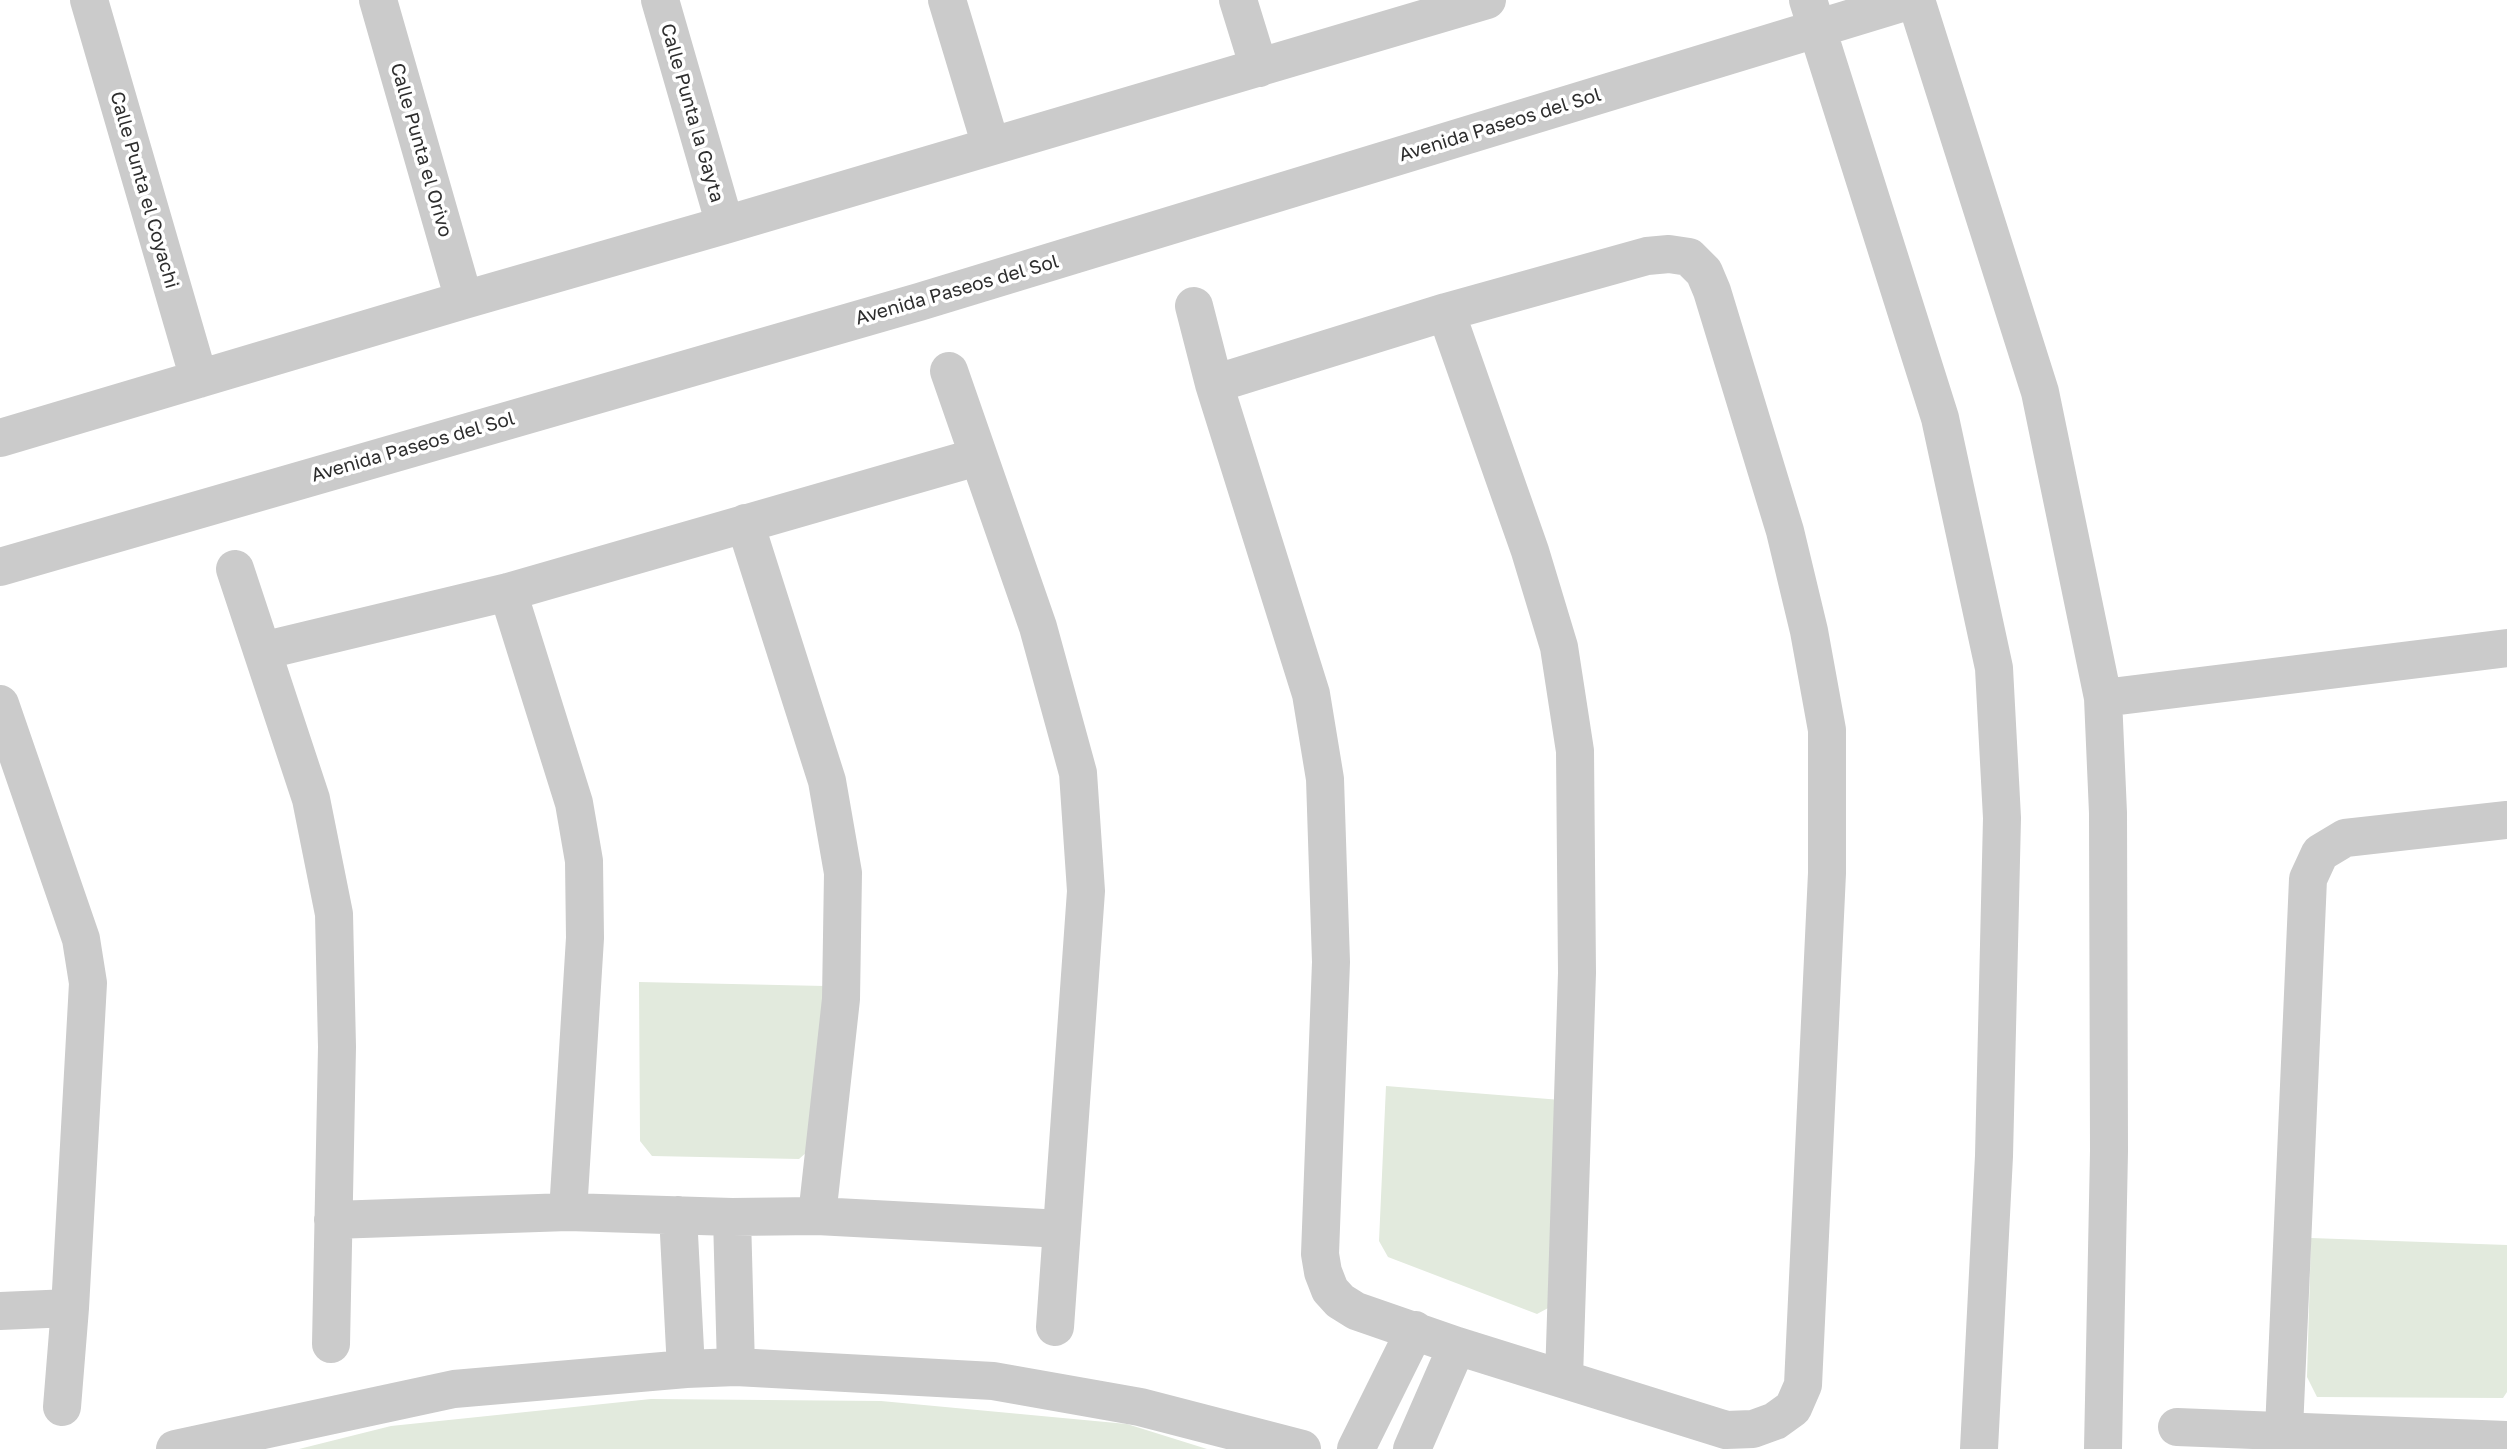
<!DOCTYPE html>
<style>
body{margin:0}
canvas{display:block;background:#fff}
</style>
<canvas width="2507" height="1449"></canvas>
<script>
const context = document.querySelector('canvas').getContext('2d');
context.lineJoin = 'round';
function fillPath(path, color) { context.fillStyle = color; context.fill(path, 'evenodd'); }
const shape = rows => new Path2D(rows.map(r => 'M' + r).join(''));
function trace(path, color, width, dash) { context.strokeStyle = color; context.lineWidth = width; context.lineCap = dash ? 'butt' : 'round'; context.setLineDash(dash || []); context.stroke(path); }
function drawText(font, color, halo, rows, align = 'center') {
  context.font = font + ' "Golos Text",sans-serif'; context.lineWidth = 7; context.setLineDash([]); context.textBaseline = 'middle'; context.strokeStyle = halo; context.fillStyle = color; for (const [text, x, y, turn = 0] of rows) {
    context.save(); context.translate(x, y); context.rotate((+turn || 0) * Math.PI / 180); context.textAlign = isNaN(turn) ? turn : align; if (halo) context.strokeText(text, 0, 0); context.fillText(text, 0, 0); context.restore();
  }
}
const green = shape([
 [639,982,825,986,815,1145,799,1159,652,1156,640,1141],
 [1386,1086,1561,1100,1550,1307,1537,1314,1388,1257,1379,1241],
 [2311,1238,2507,1245,2507,1392,2503,1398,2317,1397,2307,1377],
 [651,1399,881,1401,1127,1424,1207,1449,299,1449,391,1426]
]);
const minor = shape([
 [89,0,199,379],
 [378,0,464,300],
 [660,0,725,225],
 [947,0,991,146],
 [1238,0,1259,68],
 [1808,0,1940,418,1994,668,2002,818,1994,1156,1979,1449],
 [1916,0,2040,392,2103,698,2108,813,2109,1151,2103,1449],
 [1194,306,1214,384,1311,694,1325,779,1331,962,1320,1254,1323,1272,1330,1290,1340,1301,1356,1311,1457,1346,1726,1430,1753,1429,1775,1421,1793,1408,1803,1385,1827,873,1827,730,1809,631,1785,531,1712,291,1704,272,1689,257,1669,254,1647,256,1446,312,1214,384],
 [1446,312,1530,551,1559,647,1575,751,1577,973,1564,1378],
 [949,371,1038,627,1078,773,1086,891,1055,1327],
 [0,438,464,300,725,225,1487,0],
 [745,523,827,781,843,873,841,999,817,1216],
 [0,567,919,302,1911,0],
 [235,569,311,799,334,914,337,1047,331,1344],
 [508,592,574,803,584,861,585,938,568,1212],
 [262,651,508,592,977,457],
 [2103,698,2507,648],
 [0,704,81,939,88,983,70,1308,62,1407],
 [678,1215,686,1369],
 [732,1217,736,1367],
 [333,1220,568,1212,732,1217,817,1216,1062,1229],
 [0,1311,70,1308],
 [2177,1427,2507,1440],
 [2284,1430,2308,879,2320,853,2345,838,2507,820],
 [175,1449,454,1389,686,1369,736,1367,993,1381,1140,1407,1302,1449],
 [1356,1449,1415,1330],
 [1412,1449,1457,1346]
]);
const streetNames = [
 ["Calle Punta la Gayta",692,113,74],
 ["Avenida Paseos del Sol",1500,125,-17],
 ["Calle Punta el Orivo",421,150,74],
 ["Calle Punta el Coyachi",144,190,74],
 ["Avenida Paseos del Sol",957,290,-16],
 ["Avenida Paseos del Sol",413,447,-16]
];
fillPath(green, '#e2eadd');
trace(minor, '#cbcbcb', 38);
drawText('19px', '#2e2e2e', '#fff', streetNames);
</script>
